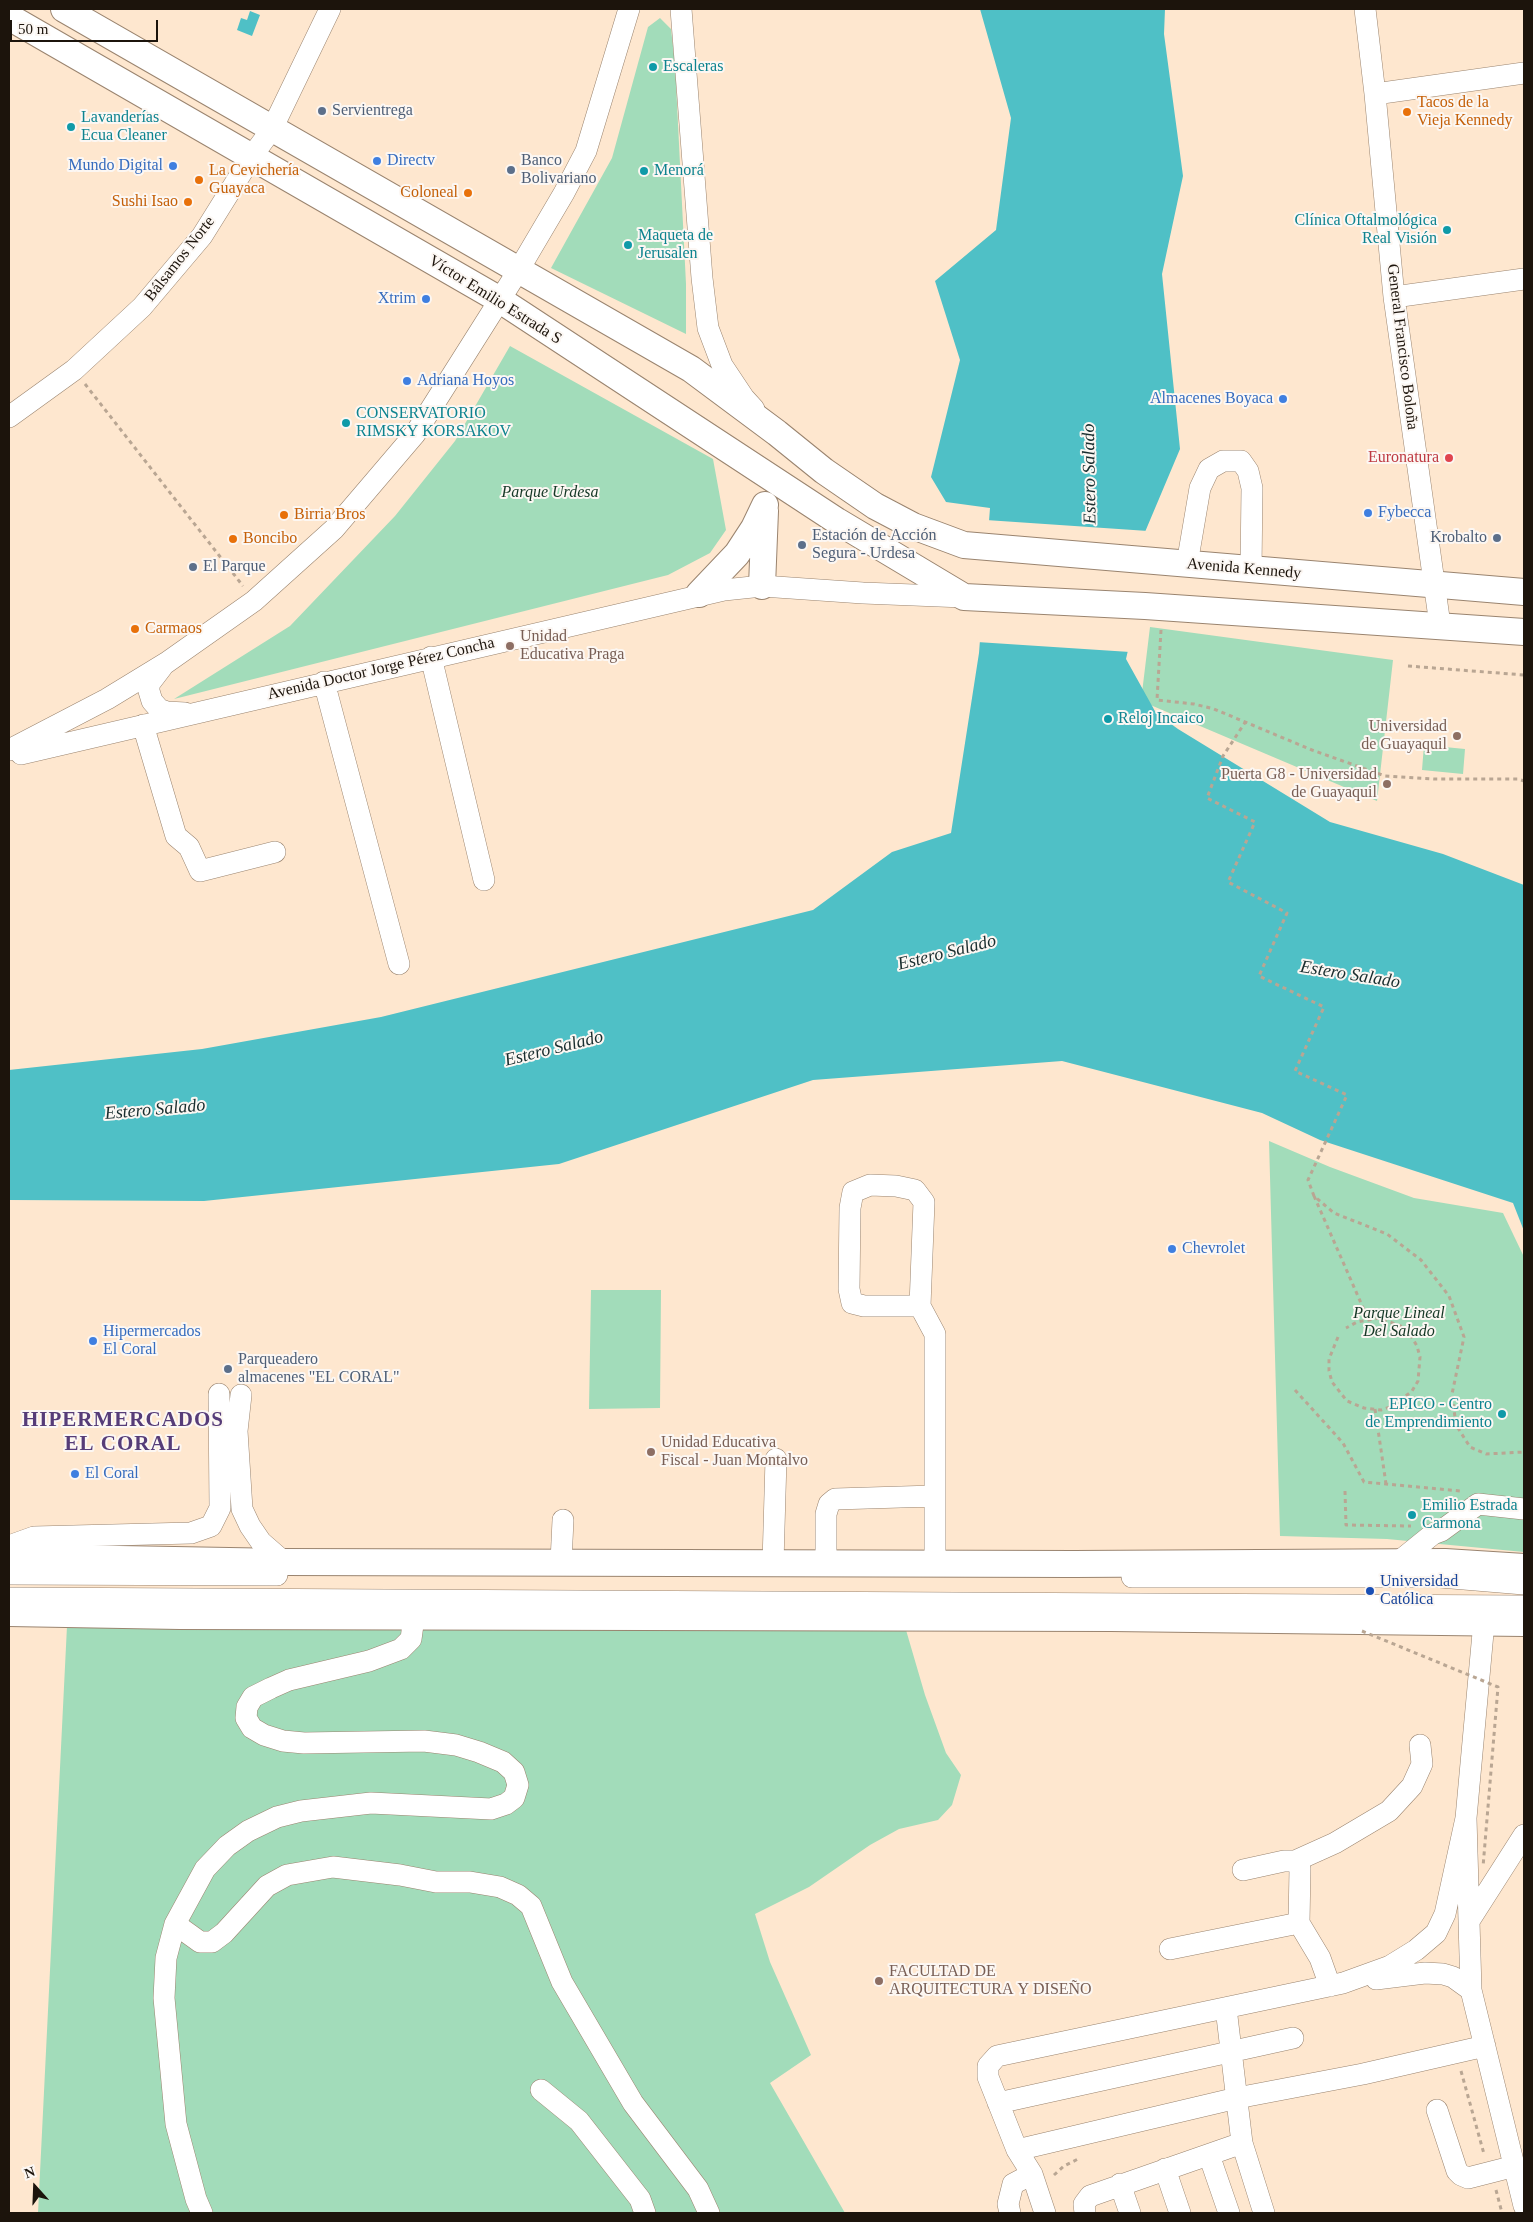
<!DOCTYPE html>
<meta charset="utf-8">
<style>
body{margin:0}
#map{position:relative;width:1533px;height:2222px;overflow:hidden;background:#fee7cf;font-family:"Times New Roman",serif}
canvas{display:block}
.frame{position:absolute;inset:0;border:10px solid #1c140c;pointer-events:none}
.north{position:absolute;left:10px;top:2162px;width:50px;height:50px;-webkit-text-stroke:4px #fcf7f3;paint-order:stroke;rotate:340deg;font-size:14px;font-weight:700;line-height:20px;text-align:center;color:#1c140c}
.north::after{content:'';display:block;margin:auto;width:18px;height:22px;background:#1c140c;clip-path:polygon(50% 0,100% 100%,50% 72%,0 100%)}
.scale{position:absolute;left:10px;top:20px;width:148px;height:22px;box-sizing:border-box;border:2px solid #1c140c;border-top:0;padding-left:6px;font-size:15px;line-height:18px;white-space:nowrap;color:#1c140c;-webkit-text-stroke:4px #fcf7f3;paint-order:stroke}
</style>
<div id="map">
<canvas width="1533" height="2222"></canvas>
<div class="frame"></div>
<div class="north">N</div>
<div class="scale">50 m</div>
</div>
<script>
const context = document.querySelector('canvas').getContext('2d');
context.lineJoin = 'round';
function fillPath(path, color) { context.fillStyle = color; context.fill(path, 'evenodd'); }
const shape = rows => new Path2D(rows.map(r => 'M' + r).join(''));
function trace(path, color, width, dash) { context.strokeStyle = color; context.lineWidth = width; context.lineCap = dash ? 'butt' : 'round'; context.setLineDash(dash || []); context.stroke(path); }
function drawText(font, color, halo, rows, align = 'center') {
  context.font = font + ' "Times New Roman",serif'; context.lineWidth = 4; context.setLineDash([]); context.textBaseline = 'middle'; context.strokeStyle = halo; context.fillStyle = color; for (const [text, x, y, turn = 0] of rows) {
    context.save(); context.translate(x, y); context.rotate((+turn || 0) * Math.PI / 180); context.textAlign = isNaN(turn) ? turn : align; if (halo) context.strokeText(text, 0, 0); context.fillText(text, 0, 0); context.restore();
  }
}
const green = shape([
 [660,18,671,29,675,64,686,284,686,334,551,268,612,158,648,27],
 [510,346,713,459,726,530,710,553,668,575,174,699,290,626,395,516,455,441],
 [1150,627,1393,660,1377,801,1141,701],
 [1424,745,1465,749,1463,774,1422,770],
 [1269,1141,1330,1167,1414,1198,1503,1213,1524,1257,1524,1552,1387,1539,1280,1536],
 [591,1290,661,1290,660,1408,589,1409],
 [67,1626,906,1630,925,1695,946,1753,961,1775,952,1805,938,1820,899,1829,870,1845,809,1887,755,1914,770,1962,811,2055,770,2083,845,2213,38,2213]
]);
const water = shape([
 [980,9,1165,9,1164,34,1183,176,1162,274,1180,449,1145,532,1134,624,1126,659,1156,713,1178,729,1330,822,1443,854,1524,885,1524,1231,1513,1203,1320,1140,1262,1113,1062,1061,813,1080,559,1164,204,1201,9,1200,9,1070,202,1049,381,1017,813,910,892,852,951,833,979,653,990,508,946,502,931,477,960,360,935,281,996,230,1011,118],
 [250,11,260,15,252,36,237,30,241,18,247,20]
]);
const pier = shape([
 [986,520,1148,531,1137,624,1130,652,977,642]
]);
const path = shape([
 [85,384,243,586],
 [1161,630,1157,700,1194,704,1214,709,1312,750,1385,776,1435,779,1518,779,1524,781],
 [1408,666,1524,675],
 [1246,721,1223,756,1207,798,1255,822,1228,882,1287,913,1259,976,1324,1007,1295,1071,1347,1095,1308,1180,1314,1196,1334,1213,1387,1234,1421,1260,1449,1296,1464,1337,1452,1394,1456,1425,1470,1447,1486,1454,1524,1452],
 [1314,1196,1368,1319],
 [1338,1337,1329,1359,1329,1371,1332,1382,1347,1401,1364,1408,1381,1410,1393,1406,1412,1391,1418,1381,1420,1357,1417,1346,1411,1336,1403,1327,1380,1318,1357,1322,1346,1328],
 [1295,1390,1343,1443,1364,1482,1461,1491],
 [1375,1409,1386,1484],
 [1345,1491,1346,1525,1411,1526],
 [1461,2071,1484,2154],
 [1054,2175,1064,2166,1080,2158],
 [1496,2190,1502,2213]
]);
const minor = shape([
 [681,9,702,278,708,328,722,365,744,398,754,409],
 [1365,9,1375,94,1394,297,1440,625],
 [1375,94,1524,73],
 [1394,297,1524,279],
 [9,417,74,370,142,307,202,236,252,156,272,129,330,9],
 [1187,564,1200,488,1209,469,1223,461,1241,461,1248,471,1252,488,1251,570],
 [431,657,484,880],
 [162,667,149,684,149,691,152,701,159,709,167,712,185,713],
 [324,682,399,964],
 [143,725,176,836,189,847,200,871,275,852],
 [9,750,107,699,166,663,254,601,334,529,415,434,518,271,564,193,586,151,629,9],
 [21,754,724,590,762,586,863,593,964,597],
 [920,1306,864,1306,852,1303,849,1289,850,1208,853,1192,870,1185,896,1186,915,1190,924,1202,920,1306,935,1334,935,1564],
 [241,1395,237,1431,242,1509,250,1526,261,1542,284,1562],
 [9,1546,34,1537,191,1533,211,1526,220,1508,219,1394],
 [561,1562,563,1520],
 [773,1563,776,1459],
 [826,1563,826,1514,829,1504,835,1499,934,1496],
 [1397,1563,1433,1534,1441,1531,1478,1504,1524,1509],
 [9,1574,277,1575],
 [1132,1577,1440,1577,1524,1584],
 [9,1598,1524,1606],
 [1484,1622,1466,1818,1471,1990,1524,2206],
 [1295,1861,1335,1843,1389,1811,1412,1786,1422,1764,1420,1745],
 [1243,1870,1284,1861,1295,1861,1300,1868,1299,1923,1320,1958,1330,1986],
 [1469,1921,1524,1835],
 [175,1924,200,1942,212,1942,224,1933,267,1886,287,1875,333,1867,400,1875,436,1882,470,1882,500,1887,518,1895,531,1906,562,1982,633,2103,698,2189,709,2213],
 [1170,1949,1299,1923],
 [1376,1979,1425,1973,1443,1974,1453,1977,1471,1990],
 [1226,2008,1242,2143,1264,2213],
 [541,2090,579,2121,640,2199,645,2213],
 [998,2103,1293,2038],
 [1437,2110,1457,2171,1461,2175,1468,2178,1515,2166],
 [1017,2150,1237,2098,1363,2074,1485,2046],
 [1209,2155,1229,2213],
 [1165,2169,1180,2213],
 [1120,2184,1130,2213],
 [202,2213,196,2199,176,2124,164,1998,166,1958,175,1924,205,1869,227,1846,248,1831,277,1817,301,1811,371,1803,491,1809,506,1804,514,1798,518,1785,514,1772,503,1762,479,1752,456,1745,424,1741,304,1743,283,1741,264,1735,252,1728,246,1718,247,1707,253,1697,271,1688,289,1680,369,1661,401,1649,411,1639,414,1617],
 [1010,2213,1008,2204,1013,2184,1032,2174],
 [1045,2213,1032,2174,1017,2150,988,2077,988,2066,997,2056,1343,1983,1390,1966,1416,1950,1436,1933,1445,1914,1466,1818],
 [1085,2213,1084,2204,1090,2196,1242,2143]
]);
const major = shape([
 [64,9,691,369,777,433,824,471,875,506,913,526,964,545,1524,592],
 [9,17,500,300,837,521,964,597,1145,606,1524,632],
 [762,586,765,511],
 [699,594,737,554,754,528,765,505],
 [9,1557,284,1562,1074,1564,1445,1562,1524,1567],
 [9,1613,180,1616,1111,1618,1524,1623]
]);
const pathBridge = shape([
 [1362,1631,1498,1687,1483,1867]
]);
const markers = [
 [653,67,5,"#0f9aa8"],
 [322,111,5,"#5c6f8a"],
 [1407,112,5,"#e8710a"],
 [71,127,5,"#0f9aa8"],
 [377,161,5,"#3f7fe0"],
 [173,166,5,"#3f7fe0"],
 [511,170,5,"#5c6f8a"],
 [644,171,5,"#0f9aa8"],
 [199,180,5,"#e8710a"],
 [468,193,5,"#e8710a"],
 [188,202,5,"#e8710a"],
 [1447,230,5,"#0f9aa8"],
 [628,245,5,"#0f9aa8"],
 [426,299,5,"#3f7fe0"],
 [407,381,5,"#3f7fe0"],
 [1283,399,5,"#3f7fe0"],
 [346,423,5,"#0f9aa8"],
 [1449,458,5,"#e0444e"],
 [1368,513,5,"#3f7fe0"],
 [284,515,5,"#e8710a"],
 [1497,538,5,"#5c6f8a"],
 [233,539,5,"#e8710a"],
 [802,545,5,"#5c6f8a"],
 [193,567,5,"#5c6f8a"],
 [135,629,5,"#e8710a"],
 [510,646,5,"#8d6e63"],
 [1108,719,5,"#0f9aa8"],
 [1457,736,5,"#8d6e63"],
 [1387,784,5,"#8d6e63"],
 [1172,1249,5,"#3f7fe0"],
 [93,1341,5,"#3f7fe0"],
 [228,1369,5,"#5c6f8a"],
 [1502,1414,5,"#0f9aa8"],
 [651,1452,5,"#8d6e63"],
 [75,1474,5,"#3f7fe0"],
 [1412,1515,5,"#0f9aa8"],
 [1370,1591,5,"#1a4fb4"],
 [879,1981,5,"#8d6e63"]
];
const cultureNames = [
 ["Escaleras",663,67],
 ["Lavanderías",81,118],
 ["Ecua Cleaner",81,136],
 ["Menorá",654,171],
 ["Clínica Oftalmológica",1437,221,"right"],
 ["Real Visión",1437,239,"right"],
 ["Maqueta de",638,236],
 ["Jerusalen",638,254],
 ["CONSERVATORIO",356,414],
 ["RIMSKY KORSAKOV",356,432],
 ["Reloj Incaico",1118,719],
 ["EPICO - Centro",1492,1405,"right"],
 ["de Emprendimiento",1492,1423,"right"],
 ["Emilio Estrada",1422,1506],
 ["Carmona",1422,1524]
];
const foodNames = [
 ["Tacos de la",1417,103],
 ["Vieja Kennedy",1417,121],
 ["La Cevichería",209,171],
 ["Guayaca",209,189],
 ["Coloneal",458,193,"right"],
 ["Sushi Isao",178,202,"right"],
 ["Birria Bros",294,515],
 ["Boncibo",243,539],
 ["Carmaos",145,629]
];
const serviceNames = [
 ["Servientrega",332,111],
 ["Banco",521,161],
 ["Bolivariano",521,179],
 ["Estación de Acción",812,536],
 ["Segura - Urdesa",812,554],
 ["Krobalto",1487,538,"right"],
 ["El Parque",203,567],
 ["Parqueadero",238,1360],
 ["almacenes \"EL CORAL\"",238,1378]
];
const shopNames = [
 ["Directv",387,161],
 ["Mundo Digital",163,166,"right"],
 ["Xtrim",416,299,"right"],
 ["Adriana Hoyos",417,381],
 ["Almacenes Boyaca",1273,399,"right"],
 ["Fybecca",1378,513],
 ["Chevrolet",1182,1249],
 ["Hipermercados",103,1332],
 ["El Coral",103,1350],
 ["El Coral",85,1474]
];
const streetNames = [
 ["Bálsamos Norte",180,259,-52],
 ["Víctor Emilio Estrada S",495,300,32],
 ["General Francisco Boloña",1402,347,83],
 ["Avenida Kennedy",1244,569,5],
 ["Avenida Doctor Jorge Pérez Concha",381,669,-13]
];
const healthNames = [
 ["Euronatura",1439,458]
];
const parkNames = [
 ["Parque Urdesa",550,493],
 ["Parque Lineal",1399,1314],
 ["Del Salado",1399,1332]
];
const educationNames = [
 ["Unidad",520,637],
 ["Educativa Praga",520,655],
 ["Universidad",1447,727,"right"],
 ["de Guayaquil",1447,745,"right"],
 ["Puerta G8 - Universidad",1377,775,"right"],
 ["de Guayaquil",1377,793,"right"],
 ["Unidad Educativa",661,1443],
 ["Fiscal - Juan Montalvo",661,1461],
 ["FACULTAD DE",889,1972],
 ["ARQUITECTURA Y DISEÑO",889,1990]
];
const transitNames = [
 ["Universidad",1380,1582],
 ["Católica",1380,1600]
];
const waterNames = [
 ["Estero Salado",1090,474,-91],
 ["Estero Salado",947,953,-14],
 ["Estero Salado",1350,975,9],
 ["Estero Salado",554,1049,-14],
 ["Estero Salado",155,1110,-5]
];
const districtNames = [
 ["HIPERMERCADOS",123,1421],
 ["EL CORAL",123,1445]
];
fillPath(green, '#a2dcba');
fillPath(water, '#4fc0c6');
fillPath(pier, '#fee7cf');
trace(minor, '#9a846f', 22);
trace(major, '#9a846f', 28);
trace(path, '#b9a693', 3, [4, 4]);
trace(minor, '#fff', 21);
trace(major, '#fff', 26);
trace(pathBridge, '#b9a693', 3, [4, 4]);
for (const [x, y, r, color] of markers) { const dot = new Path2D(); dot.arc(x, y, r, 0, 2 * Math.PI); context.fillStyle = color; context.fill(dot); trace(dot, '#fcf7f3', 2); }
drawText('16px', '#0d838f', '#fcf7f3', cultureNames, 'left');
drawText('16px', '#c56008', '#fcf7f3', foodNames, 'left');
drawText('16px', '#4e5e75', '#fcf7f3', serviceNames, 'left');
drawText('16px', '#366cbe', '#fcf7f3', shopNames, 'left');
drawText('16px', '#1c140c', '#fcf7f3', streetNames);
drawText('16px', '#be3a42', '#fcf7f3', healthNames, 'right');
drawText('italic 16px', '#143725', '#fcf7f3', parkNames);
drawText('16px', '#785e54', '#fcf7f3', educationNames, 'left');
drawText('16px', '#164399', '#fcf7f3', transitNames, 'left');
drawText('italic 18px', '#1a2e2f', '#fcf7f3', waterNames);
context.letterSpacing = '1px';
drawText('bold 21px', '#563c78', '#fcf7f3', districtNames);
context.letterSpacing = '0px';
</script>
